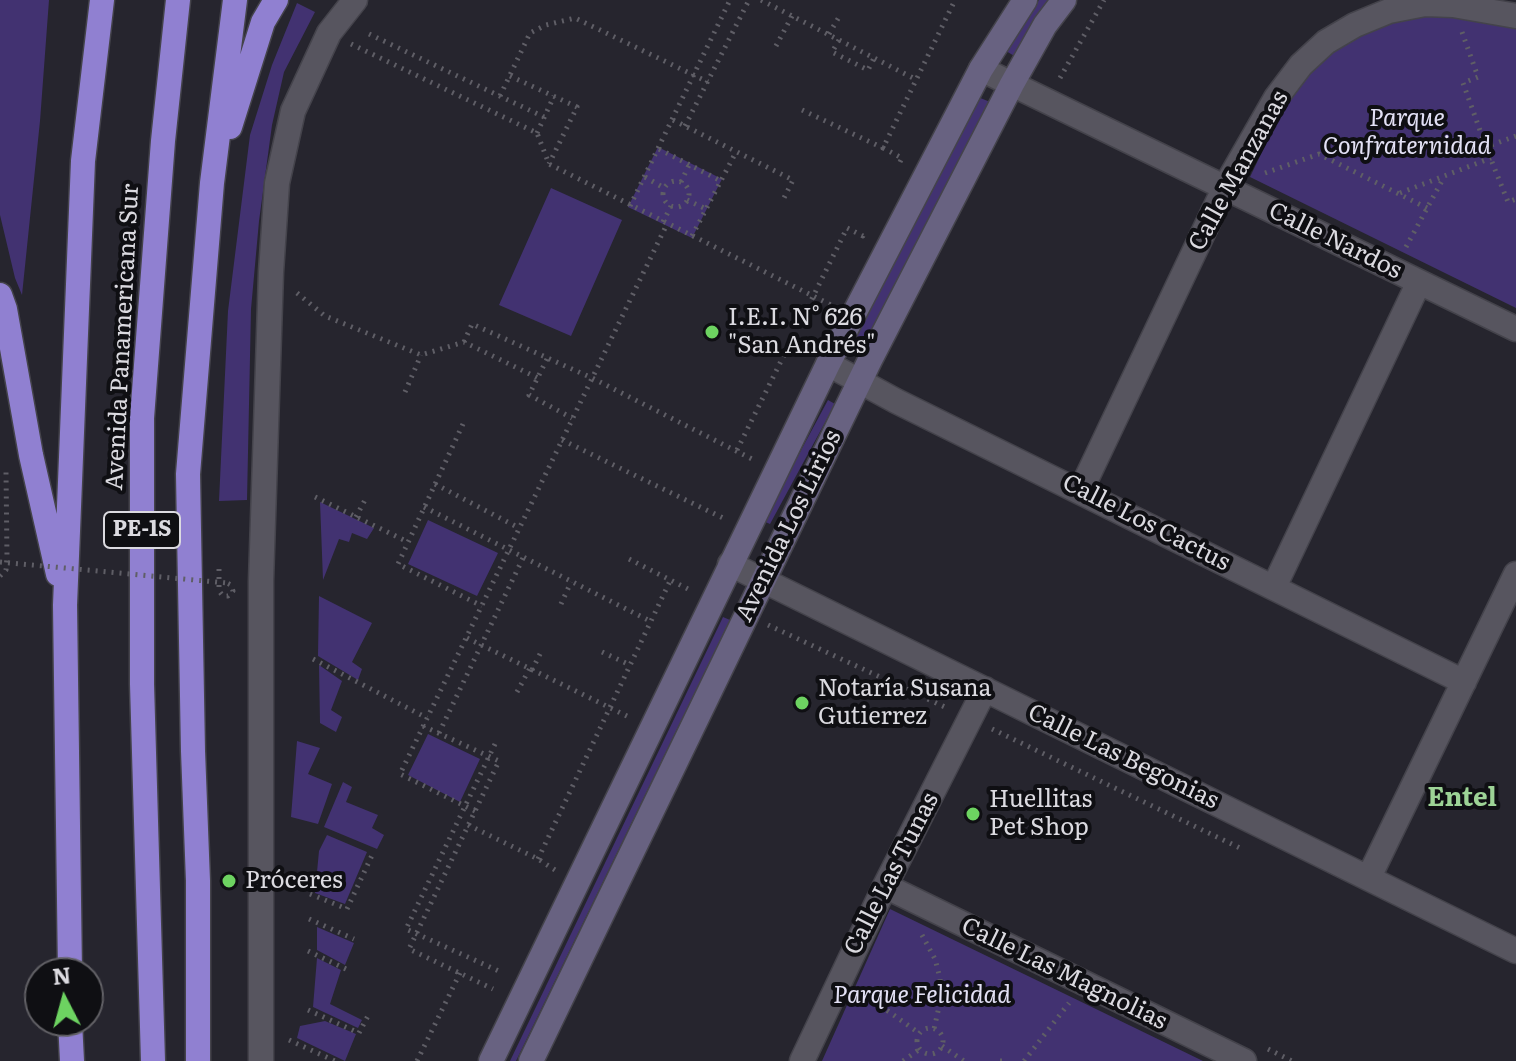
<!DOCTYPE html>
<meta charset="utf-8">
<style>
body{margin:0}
#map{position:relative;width:1516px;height:1061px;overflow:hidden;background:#26252e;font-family:Literata,serif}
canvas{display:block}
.north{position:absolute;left:24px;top:957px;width:80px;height:80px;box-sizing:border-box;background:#0f0f13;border:2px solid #616065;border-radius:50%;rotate:354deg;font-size:22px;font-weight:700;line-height:32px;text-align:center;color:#dbdae0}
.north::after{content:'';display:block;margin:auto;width:28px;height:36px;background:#6dd361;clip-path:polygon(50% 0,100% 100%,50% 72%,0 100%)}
</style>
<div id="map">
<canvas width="1516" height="1061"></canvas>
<div class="north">N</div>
</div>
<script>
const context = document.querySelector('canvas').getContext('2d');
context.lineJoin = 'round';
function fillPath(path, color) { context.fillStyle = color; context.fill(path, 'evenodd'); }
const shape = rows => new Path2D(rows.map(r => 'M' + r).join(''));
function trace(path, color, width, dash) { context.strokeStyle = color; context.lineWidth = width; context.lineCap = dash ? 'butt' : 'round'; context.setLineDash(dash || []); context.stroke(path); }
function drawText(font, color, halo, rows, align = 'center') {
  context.font = font + ' Literata,serif'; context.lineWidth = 8; context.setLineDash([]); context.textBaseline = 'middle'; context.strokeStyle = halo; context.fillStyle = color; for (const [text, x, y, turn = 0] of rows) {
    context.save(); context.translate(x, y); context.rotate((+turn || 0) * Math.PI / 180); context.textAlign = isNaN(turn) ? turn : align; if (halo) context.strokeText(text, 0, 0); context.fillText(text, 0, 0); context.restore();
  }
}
const green = shape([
 [0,0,49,0,40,121,22,295,15,278,0,215],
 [1039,0,1051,0,1016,57,1006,51],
 [297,3,315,12,284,72,272,125,259,221,251,309,247,500,219,501,228,311,250,135,272,65],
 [1440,14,1516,25,1516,308,1250,177,1285,104,1297,85,1328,53,1368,29,1416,16],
 [978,97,990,102,867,347,853,343],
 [658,147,722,179,692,238,628,207],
 [551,188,622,220,571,336,499,305],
 [828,400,835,404,770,524,763,521],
 [320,502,374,528,367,539,352,533,349,542,339,539,323,580],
 [428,520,498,553,477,596,408,564],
 [319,596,372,623,352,662,362,669,358,680,318,656],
 [723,617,730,620,516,1061,510,1061],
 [319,665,342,681,331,710,342,717,336,732,320,723],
 [428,734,480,759,460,802,408,775],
 [297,741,320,748,308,774,332,784,318,824,291,817],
 [343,782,352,787,346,802,378,815,372,828,384,835,377,849,324,827],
 [327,835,367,852,345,904,315,893,319,851],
 [890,909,1203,1061,822,1061],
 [317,927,354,943,345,965,317,950],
 [317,958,341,970,330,1004,362,1020,358,1028,313,1007],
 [325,1021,356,1034,345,1061,297,1038,300,1026]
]);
const path = shape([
 [761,0,917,80],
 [1462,32,1478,77,1463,83,1486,147],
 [369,34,544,117],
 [829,34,839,17],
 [839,40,832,52,868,70,874,58],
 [351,44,537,133,549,164,831,305],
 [776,46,792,16],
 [510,76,577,107,549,164],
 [1060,78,1104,0],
 [500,96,530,33,546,25,575,18,708,82],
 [802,110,883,148],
 [673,120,793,180,783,200],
 [685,126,749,0],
 [537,133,554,96],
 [1516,136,1486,147,1508,202,1516,199],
 [659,149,721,181],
 [900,162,902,158,883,148,955,0],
 [1265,173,1319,154,1427,208],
 [645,177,664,188],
 '663 194a13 13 0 1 1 26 0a13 13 0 1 1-26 0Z',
 [681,182,689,165],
 [1400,193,1491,158],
 [687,200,706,209],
 [630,206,730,0],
 [663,222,671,206],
 [692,236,736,152],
 [1406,247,1444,177],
 [297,293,325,316,421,355,464,342,538,378],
 [464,342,472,324,592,378,752,459],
 [547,359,529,395,572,418],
 [405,392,421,355],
 [463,424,398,564,482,606],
 [562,440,723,518],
 [737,450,847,228,863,236,865,232],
 [435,484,519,528],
 [315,497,408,542],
 [424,507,650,621],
 [356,517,366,498],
 [629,559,692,591],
 [219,569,219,591,223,596,228,596,233,591,231,585,227,583],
 [0,576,6,570,7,557,6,472],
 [561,604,571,582],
 [768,625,947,708],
 [467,638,629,717],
 [602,652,630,665],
 [313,659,427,718],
 [532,670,541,652],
 [517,692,530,668],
 [423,726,499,761,409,949,493,989],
 [992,729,1242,849],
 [439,733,523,558],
 [495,744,406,929,501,972],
 [475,811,400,774,667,224],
 [468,825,538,859,555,870],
 [538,859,670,581],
 [310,894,347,909,374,851],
 [309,919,354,939],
 [922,935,935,959,940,978,941,998,934,1029],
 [308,951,346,969],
 [861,992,919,1033],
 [308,1010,359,1033,370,1012],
 '917 1041a13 13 0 1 1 26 0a13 13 0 1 1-26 0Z',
 [289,1040,335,1061],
 [942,1046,964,1061],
 [1268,1049,1292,1061],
 [417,1061,460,973],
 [903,1061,920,1049],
 [1000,1061,1007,1061],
 [1024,1061,1069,1003]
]);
const street = shape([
 [981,69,1516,329],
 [828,364,896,401,1464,682],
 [1081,490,1225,187,1276,98,1301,65,1326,42,1355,25,1389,11,1425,4,1453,5,1516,16],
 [730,564,1516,951],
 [1274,587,1419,282],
 [1369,877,1516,574],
 [885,886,1244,1061],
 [261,1061,261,581,271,272,277,183,293,111,329,33,355,0],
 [802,1061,885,886,985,689]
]);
const secondary = shape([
 [491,1061,828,364,981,69,1025,0],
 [531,1061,870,360,1012,84,1045,25,1064,0]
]);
const highway = shape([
 [230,127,263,22,276,0],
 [0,295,5,309,31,455,58,574],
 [70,973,65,605,83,161,102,0],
 [70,1021,72,1061],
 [153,1061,142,684,142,418,163,141,178,0],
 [198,1061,198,881,193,751,188,474,212,183,235,0]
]);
const pathBridge = shape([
 [0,562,227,583]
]);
const markers = [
 [712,332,8,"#6dd361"],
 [802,703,8,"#6dd361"],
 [973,814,8,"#6dd361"],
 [229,881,8,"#6dd361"]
];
const shields = [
 [142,530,76]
];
const shieldNames = [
 ["PE-1S",142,530]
];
const parkNames = [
 ["Parque",1407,119],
 ["Confraternidad",1407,147],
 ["Parque Felicidad",922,996]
];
const streetNames = [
 ["Calle Manzanas",1239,171,-61],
 ["Calle Nardos",1335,241,26],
 ["Avenida Panamericana Sur",123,337,-87],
 ["Calle Los Cactus",1146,523,27],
 ["Avenida Los Lirios",789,526,-64],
 ["Calle Las Begonias",1123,757,26],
 ["Calle Las Tunas",892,874,-63],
 ["Calle Las Magnolias",1064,974,26]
];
const poiNames = [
 ["I.E.I. N° 626",728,318],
 ["\"San Andrés\"",728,346],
 ["Notaría Susana",818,689],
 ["Gutierrez",818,717],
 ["Huellitas",989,800],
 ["Pet Shop",989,828],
 ["Próceres",245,881]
];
const neighbourhoodNames = [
 ["Entel",1462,798]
];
fillPath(green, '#423271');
trace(street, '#44434b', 27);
trace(secondary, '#44434b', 27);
trace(highway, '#44434b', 27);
trace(path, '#5f5e66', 5, [2, 6]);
trace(street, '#57555f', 24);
trace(secondary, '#686281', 24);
trace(highway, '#9080d1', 24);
trace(pathBridge, '#5f5e66', 5, [2, 6]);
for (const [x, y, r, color] of markers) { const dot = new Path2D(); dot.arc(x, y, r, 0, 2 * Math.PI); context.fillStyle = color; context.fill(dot); trace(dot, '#0f0f13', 3); }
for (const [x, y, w] of shields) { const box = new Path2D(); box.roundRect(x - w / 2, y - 18, w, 36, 6); context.fillStyle = '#0f0f13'; context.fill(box); trace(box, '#dbdae0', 2); }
drawText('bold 22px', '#dbdae0', null, shieldNames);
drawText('italic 24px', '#e3e1f5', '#0f0f13', parkNames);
drawText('24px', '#dbdae0', '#0f0f13', streetNames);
drawText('24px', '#dbdae0', '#0f0f13', poiNames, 'left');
drawText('bold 26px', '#9dd396', '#0f0f13', neighbourhoodNames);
</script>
